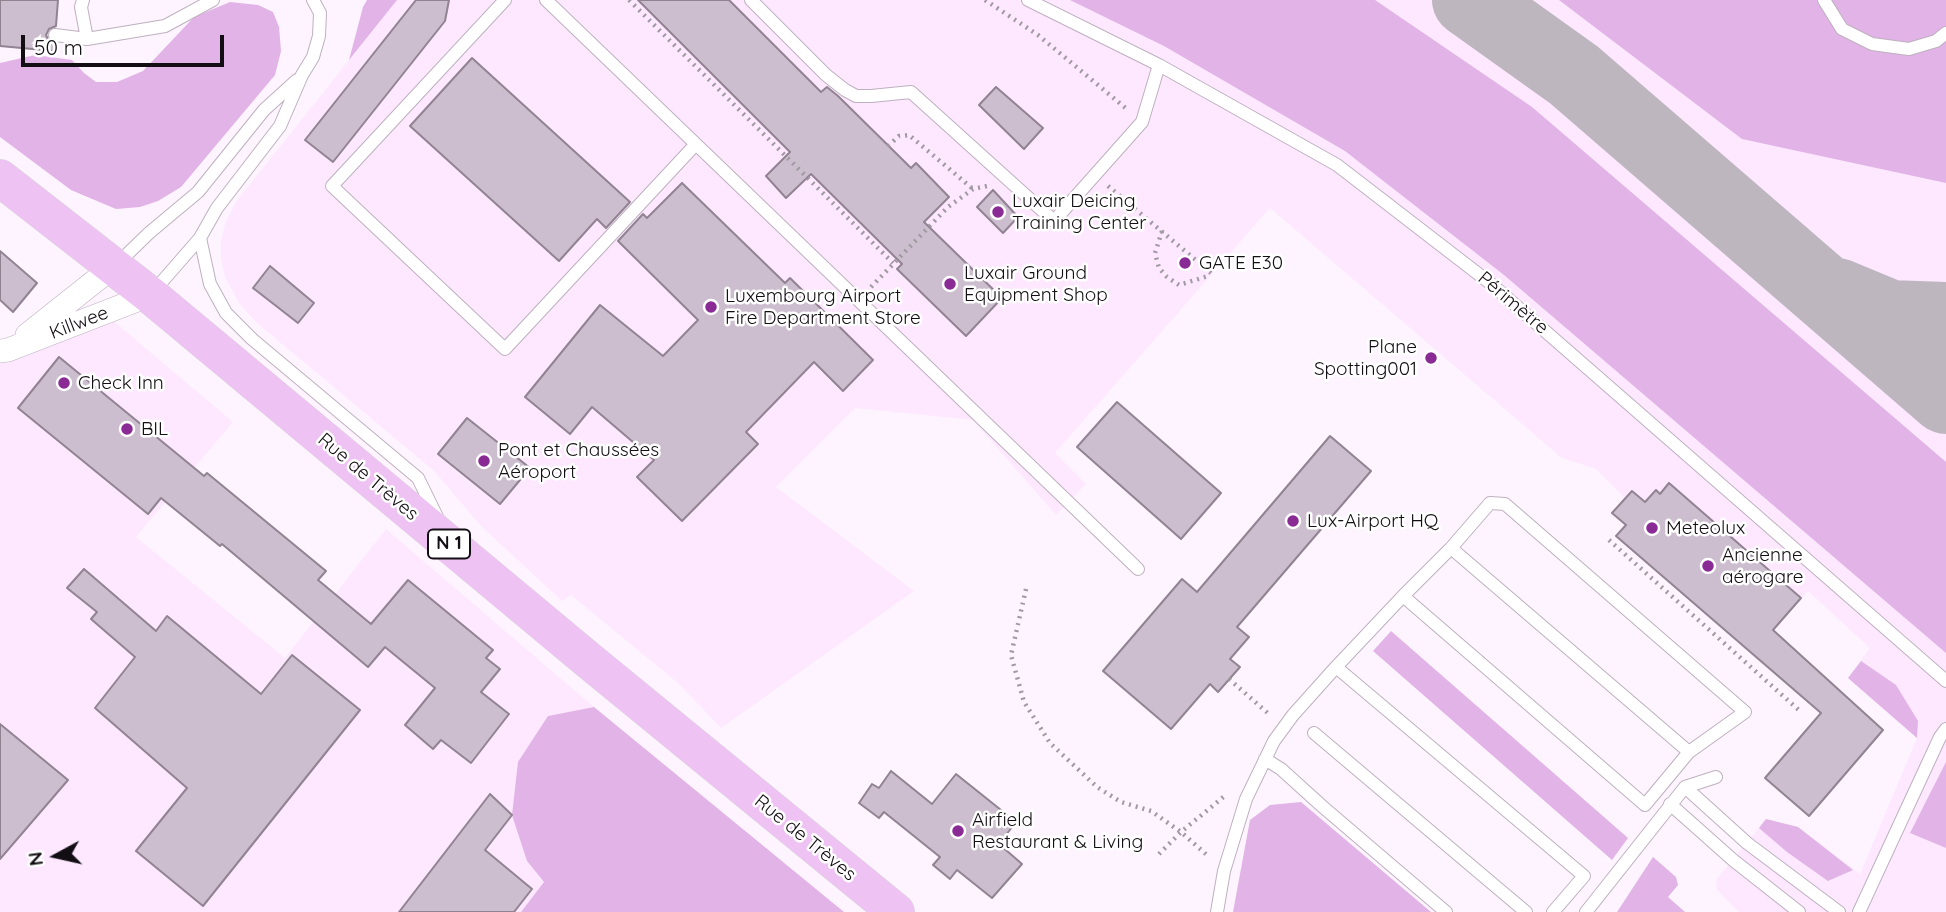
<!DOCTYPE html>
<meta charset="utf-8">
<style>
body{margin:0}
#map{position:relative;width:1946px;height:912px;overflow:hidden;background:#fef4ff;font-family:Quicksand,sans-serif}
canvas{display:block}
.north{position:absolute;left:21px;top:821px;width:70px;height:70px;-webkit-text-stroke:5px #fff;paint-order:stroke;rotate:262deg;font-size:19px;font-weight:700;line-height:28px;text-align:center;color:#130e13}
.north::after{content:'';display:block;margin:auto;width:24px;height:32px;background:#130e13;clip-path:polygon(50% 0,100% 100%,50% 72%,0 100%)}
.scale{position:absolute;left:21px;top:35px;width:203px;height:32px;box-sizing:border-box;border:4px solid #130e13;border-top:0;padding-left:9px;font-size:21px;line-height:24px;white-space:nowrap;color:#130e13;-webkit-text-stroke:5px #fff;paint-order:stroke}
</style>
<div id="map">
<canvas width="1946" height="912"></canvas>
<div class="north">N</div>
<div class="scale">50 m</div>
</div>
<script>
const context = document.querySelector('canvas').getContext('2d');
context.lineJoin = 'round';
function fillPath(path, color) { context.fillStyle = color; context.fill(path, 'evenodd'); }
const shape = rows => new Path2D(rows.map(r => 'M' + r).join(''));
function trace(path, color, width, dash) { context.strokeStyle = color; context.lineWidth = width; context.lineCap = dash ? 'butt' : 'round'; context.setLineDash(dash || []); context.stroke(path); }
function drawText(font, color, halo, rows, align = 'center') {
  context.font = font + ' Quicksand,sans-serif'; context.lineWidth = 5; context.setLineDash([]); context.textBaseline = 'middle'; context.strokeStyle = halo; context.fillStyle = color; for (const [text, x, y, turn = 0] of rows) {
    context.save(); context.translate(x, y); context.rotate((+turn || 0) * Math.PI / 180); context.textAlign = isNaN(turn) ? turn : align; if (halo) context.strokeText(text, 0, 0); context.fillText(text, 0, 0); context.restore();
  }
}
const built = shape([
 [397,0,1946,0,1946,912,1739,912,1717,890,1716,880,1766,819,1798,827,1860,874,1917,738,1848,678,1870,648,1808,591,1788,613,1769,596,1733,638,1616,536,1625,525,1612,513,1625,498,1596,469,1562,458,1270,208,1055,453,1086,484,1056,515,973,420,855,408,776,487,914,591,721,728,678,683,571,595,562,601,481,526,433,470,257,323,239,303,225,277,221,259,221,242,225,224,236,202],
 [104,313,233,422,136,537,285,658,386,529,594,707,548,716,527,861,544,882,521,912,0,912,0,351]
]);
const green = shape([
 [367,0,397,0,349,60,363,7],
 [1070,0,1375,0,1532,107,1946,462,1946,653,1504,275,1345,151,1164,46],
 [1559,0,1946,0,1946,183,1742,139],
 [230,2,258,5,273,12,279,27,281,51,275,75,181,187,158,201,140,207,116,209,71,190,0,137,0,63,35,55,72,60,84,73,96,82,117,82,143,71,194,17],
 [1391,631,1628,838,1612,860,1373,651],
 [1861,661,1896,685,1918,721,1917,738,1848,678],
 [594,707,844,912,521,912,544,882,527,861,512,815,518,762,548,716],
 [1946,762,1946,848,1910,833],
 [1301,802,1431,912,1233,912,1250,820,1270,805],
 [1766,819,1798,827,1853,870,1828,881,1787,852,1759,828],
 [1653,857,1676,877,1678,885,1668,897,1685,912,1617,912]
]);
const taxiway = shape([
 [1469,0,1574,75,1946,397],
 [1837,295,1890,317,1946,319]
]);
const building = shape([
 [0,0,58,0,56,26,49,29,46,35,49,41,54,44,54,51,0,46,0,0],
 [416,0,449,0,445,21,333,162,305,140,416,0],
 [638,0,729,0,821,92,827,87,838,96,911,168,916,163,949,197,924,222,1002,298,966,336,897,269,902,264,811,174,786,198,766,176,790,152,638,0],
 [472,58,630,202,606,228,597,219,559,261,410,126,472,58],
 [996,87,1043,128,1024,149,979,105,996,87],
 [682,183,785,283,790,278,873,360,843,391,814,362,746,432,758,444,682,521,637,477,654,460,592,407,570,434,525,397,600,305,663,356,698,320,618,241,643,214,647,218,682,183],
 [993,190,1018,217,1003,233,977,207,993,190],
 [0,251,37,283,13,312,0,300,0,251],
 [270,266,314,303,298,323,253,288,270,266],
 [59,357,204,476,207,473,326,571,318,580,371,624,408,580,493,650,486,658,500,669,481,692,509,714,471,763,441,740,433,749,405,725,435,688,385,647,368,667,222,544,220,546,161,498,148,514,18,408,59,357],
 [1117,402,1221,493,1181,539,1077,447,1117,402],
 [467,418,530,468,500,504,438,454,467,418],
 [1330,436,1371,471,1237,627,1249,637,1230,659,1240,667,1218,692,1210,684,1171,729,1103,671,1182,579,1197,592,1330,436],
 [1669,483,1801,598,1773,630,1883,730,1809,816,1765,778,1821,713,1616,536,1626,525,1612,513,1632,491,1645,502,1656,490,1660,494,1669,483],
 [84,569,156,631,167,616,261,694,292,655,360,710,203,906,136,851,187,788,95,708,135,657,91,619,97,612,67,588,84,569],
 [0,724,68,780,0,859,0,724],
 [891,771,932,804,956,774,1016,822,999,844,1022,864,992,898,957,870,950,879,933,865,940,857,884,812,879,818,859,803,872,784,879,788,891,771],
 [490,794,512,815,485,850,532,889,514,912,399,912,490,794]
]);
const path = shape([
 [629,0,893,263],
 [985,0,1038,35,1128,110],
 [888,146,899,136,909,135,973,189],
 [1108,186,1211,273],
 [1162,231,1155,253,1159,268,1167,277,1179,285,1208,276],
 [871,287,948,207,973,189,987,186],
 [1609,540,1801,712],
 [1026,589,1011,655,1024,702,1050,743,1097,787,1121,802,1151,811,1181,832,1208,856],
 [1229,679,1270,715],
 [1159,854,1181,832,1227,794]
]);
const service = shape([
 [83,0,81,7,87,39],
 [505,0,332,186,505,349,695,145],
 [546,0,1138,569],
 [751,0,826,75,845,90,856,96,871,96,911,92,1054,221,1142,122,1159,65],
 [1028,0,1159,65,1337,165,1490,283,1946,681],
 [1824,0,1842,29,1872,44,1909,49,1936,41,1946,33],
 [55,35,87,39,165,26,213,0],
 [200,238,210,284,226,313,252,339,418,478,438,519],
 [117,264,149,233,198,192,264,110,297,80],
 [153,292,200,238,217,208,280,126,302,75,313,57,319,36,320,13,313,0],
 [1451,548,1689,752],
 [1336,667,1584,876,1553,912],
 [1314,733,1526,912],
 [1265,759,1281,769,1323,807,1446,912],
 [1685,787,1747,843,1839,912],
 [1670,804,1733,860,1799,912],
 [1217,912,1224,871,1246,799,1274,741,1293,715,1336,667,1403,596,1451,548,1490,503,1505,504,1745,712,1689,752,1645,805,1403,596],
 [1586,912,1685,787,1716,777],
 [1859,912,1940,737,1946,729]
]);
const minor = shape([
 [27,335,114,266],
 [0,351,8,350,150,295]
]);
const primary = shape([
 [0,178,150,295,587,659,896,912]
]);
const markers = [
 [998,212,7,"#892a95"],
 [1185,263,7,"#892a95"],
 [950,284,7,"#892a95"],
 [711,307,7,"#892a95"],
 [1431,358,7,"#892a95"],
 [64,383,7,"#892a95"],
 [127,429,7,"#892a95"],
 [484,461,7,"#892a95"],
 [1293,521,7,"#892a95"],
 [1652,528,7,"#892a95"],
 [1708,566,7,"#892a95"],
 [958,831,7,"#892a95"]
];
const shields = [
 [449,544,42]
];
const shieldNames = [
 ["N 1",449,544]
];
const poiNames = [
 ["Luxair Deicing",1012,201],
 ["Training Center",1012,223],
 ["GATE E30",1199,263],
 ["Luxair Ground",964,273],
 ["Equipment Shop",964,295],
 ["Luxembourg Airport",725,296],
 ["Fire Department Store",725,318],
 ["Plane",1417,347,"right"],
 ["Spotting001",1417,369,"right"],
 ["Check Inn",78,383],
 ["BIL",141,429],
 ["Pont et Chaussées",498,450],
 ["Aéroport",498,472],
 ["Lux-Airport HQ",1307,521],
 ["Meteolux",1666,528],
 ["Ancienne",1722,555],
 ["aérogare",1722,577],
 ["Airfield",972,820],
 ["Restaurant & Living",972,842]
];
const streetNames = [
 ["Périmètre",1513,303,40],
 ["Killwee",79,323,-21],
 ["Rue de Trèves",368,477,40],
 ["Rue de Trèves",805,838,39]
];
fillPath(built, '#fde8ff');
fillPath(green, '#e1b3e6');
trace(taxiway, '#beb6bf', 74);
fillPath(building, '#ccbece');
trace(building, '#918392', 2);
trace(service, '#beb0bf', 14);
trace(minor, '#beb0bf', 24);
trace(primary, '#d9d8d9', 38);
trace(path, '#a199a1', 4.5, [2, 5]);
trace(service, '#fff', 12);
trace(minor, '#fff', 23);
trace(primary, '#efc2f4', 37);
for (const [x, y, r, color] of markers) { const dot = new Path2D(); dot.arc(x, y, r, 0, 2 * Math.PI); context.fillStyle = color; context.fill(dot); trace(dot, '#fff', 2.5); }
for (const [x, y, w] of shields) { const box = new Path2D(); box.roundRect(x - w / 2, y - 14.5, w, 29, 5); context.fillStyle = '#fff'; context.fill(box); trace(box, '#130e13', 2); }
drawText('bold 18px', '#130e13', null, shieldNames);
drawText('19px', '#130e13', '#fff', poiNames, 'left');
drawText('19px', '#130e13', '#fff', streetNames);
</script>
